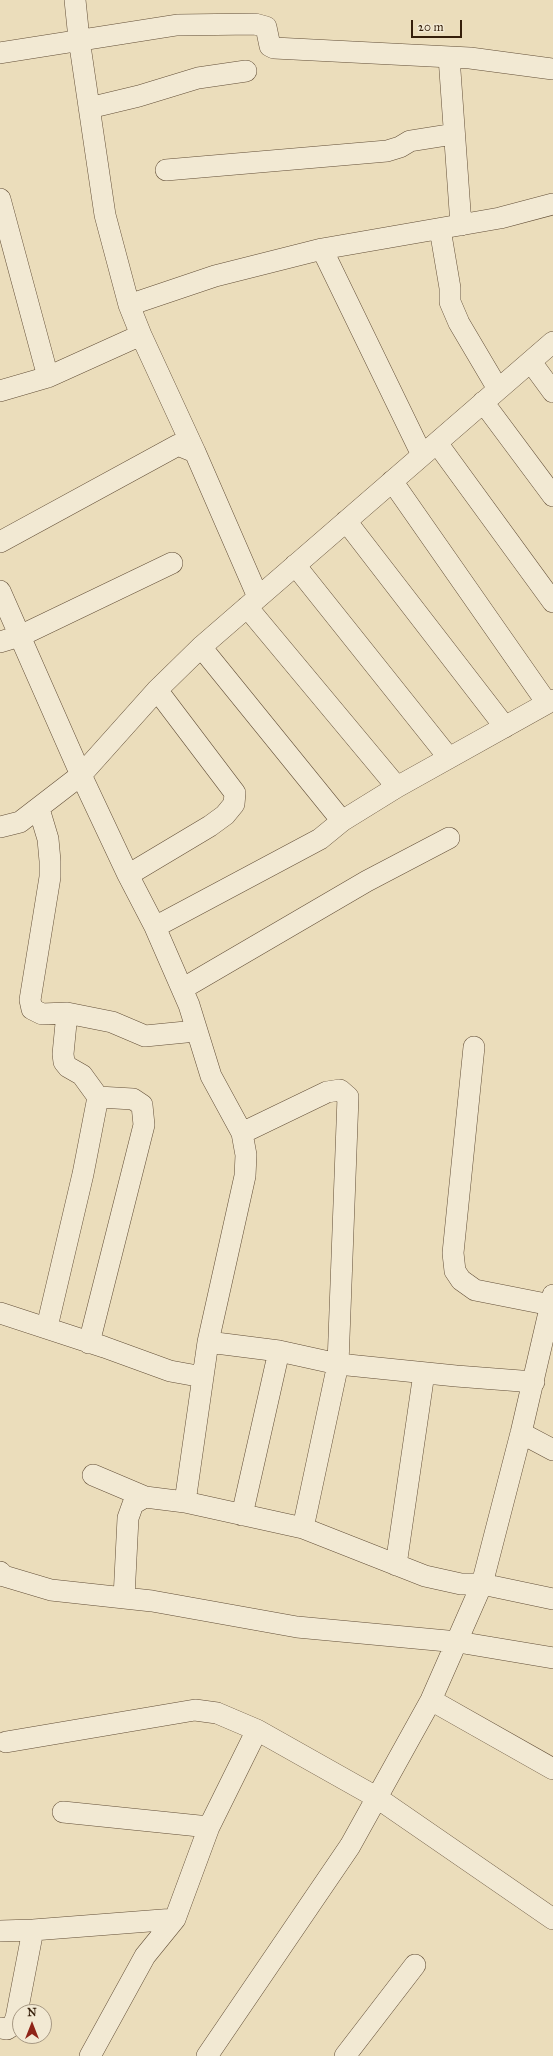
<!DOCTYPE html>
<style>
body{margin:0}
#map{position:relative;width:553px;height:2056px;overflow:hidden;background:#ebddbb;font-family:"IM FELL Great Primer",serif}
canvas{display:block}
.north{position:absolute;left:12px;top:2004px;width:40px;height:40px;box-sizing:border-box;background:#f2e9d3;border:1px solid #a69883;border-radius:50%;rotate:0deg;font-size:11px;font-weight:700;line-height:16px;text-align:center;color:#351f0b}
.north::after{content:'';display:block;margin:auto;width:14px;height:18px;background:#8f2418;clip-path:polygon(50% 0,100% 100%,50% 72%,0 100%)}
.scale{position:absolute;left:411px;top:20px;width:51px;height:18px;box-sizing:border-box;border:2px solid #351f0b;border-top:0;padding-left:5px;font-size:12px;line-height:14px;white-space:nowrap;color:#351f0b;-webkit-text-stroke:3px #f2e9d3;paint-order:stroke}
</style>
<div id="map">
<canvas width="553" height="2056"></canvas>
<div class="north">N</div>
<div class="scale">20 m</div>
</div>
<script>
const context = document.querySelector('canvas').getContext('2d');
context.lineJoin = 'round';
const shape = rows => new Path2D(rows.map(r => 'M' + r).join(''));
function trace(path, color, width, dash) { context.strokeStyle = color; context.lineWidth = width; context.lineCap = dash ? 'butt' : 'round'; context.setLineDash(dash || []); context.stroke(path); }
const minor = shape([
 [75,0,79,39,105,215,129,305,141,335,195,452],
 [0,53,177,25,255,24,266,27,270,46,274,48,470,58,553,69],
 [449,57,461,225],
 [89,108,139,96,198,78,246,71],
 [166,170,387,151,400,147,410,141,454,134],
 [0,199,48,377],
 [440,229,450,288,450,302,459,323,498,389],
 [322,249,422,455],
 [129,305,215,276,322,249,500,218,553,204],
 [531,362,553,392],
 [0,391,48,377,141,335],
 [483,402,553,496],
 [437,443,553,602],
 [392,481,547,703],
 [346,521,505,727],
 [0,542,178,445,195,452,258,597],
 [295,565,449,758],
 [0,591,81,775,128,875,155,927,189,1005,211,1076,242,1133,246,1155,245,1176,208,1342,185,1502],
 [247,607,397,787],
 [0,642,20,636,172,563],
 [201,647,342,821],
 [39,809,48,839,50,861,50,877,30,1000,32,1009,42,1014,67,1013],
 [0,827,20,822,81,775,157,690,201,647,553,342],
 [128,875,210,826,225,815,234,804,235,793,157,690],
 [155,927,320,839,342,821,397,787,553,700],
 [182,989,367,881,449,838],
 [474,1047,453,1253,455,1271,461,1280,475,1290,551,1305],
 [242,1133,327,1092,340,1090,348,1097,338,1364,303,1528],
 [0,1313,104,1347,170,1371,203,1377],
 [47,1327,83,1174,98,1097,82,1075,68,1067,64,1062,63,1054,67,1013,112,1022,145,1036,196,1031],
 [208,1342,279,1351,338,1364,456,1376,534,1382],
 [89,1343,144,1125,142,1105,133,1099,98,1097],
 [521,1433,553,1450],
 [93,1475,145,1497],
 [242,1515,279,1351],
 [396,1565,424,1373],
 [0,1572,4,1576,51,1590,152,1601,297,1627,458,1642,553,1658],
 [124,1598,128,1518,133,1504,145,1497,185,1502,303,1528,425,1576,461,1584,482,1584,553,1599],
 [431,1700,553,1769],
 [6,1742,195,1710,217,1713,257,1730,376,1797,553,1919],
 [63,1812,209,1827],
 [0,1931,33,1930,175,1919],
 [0,2028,7,2029,13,2025,16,2018,33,1930],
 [90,2056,145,1956,175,1919,209,1827,257,1730],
 [207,2056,350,1846,431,1700,482,1584,521,1433,553,1295],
 [345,2056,415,1965]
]);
trace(minor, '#624e37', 22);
trace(minor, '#f2e9d3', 21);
</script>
